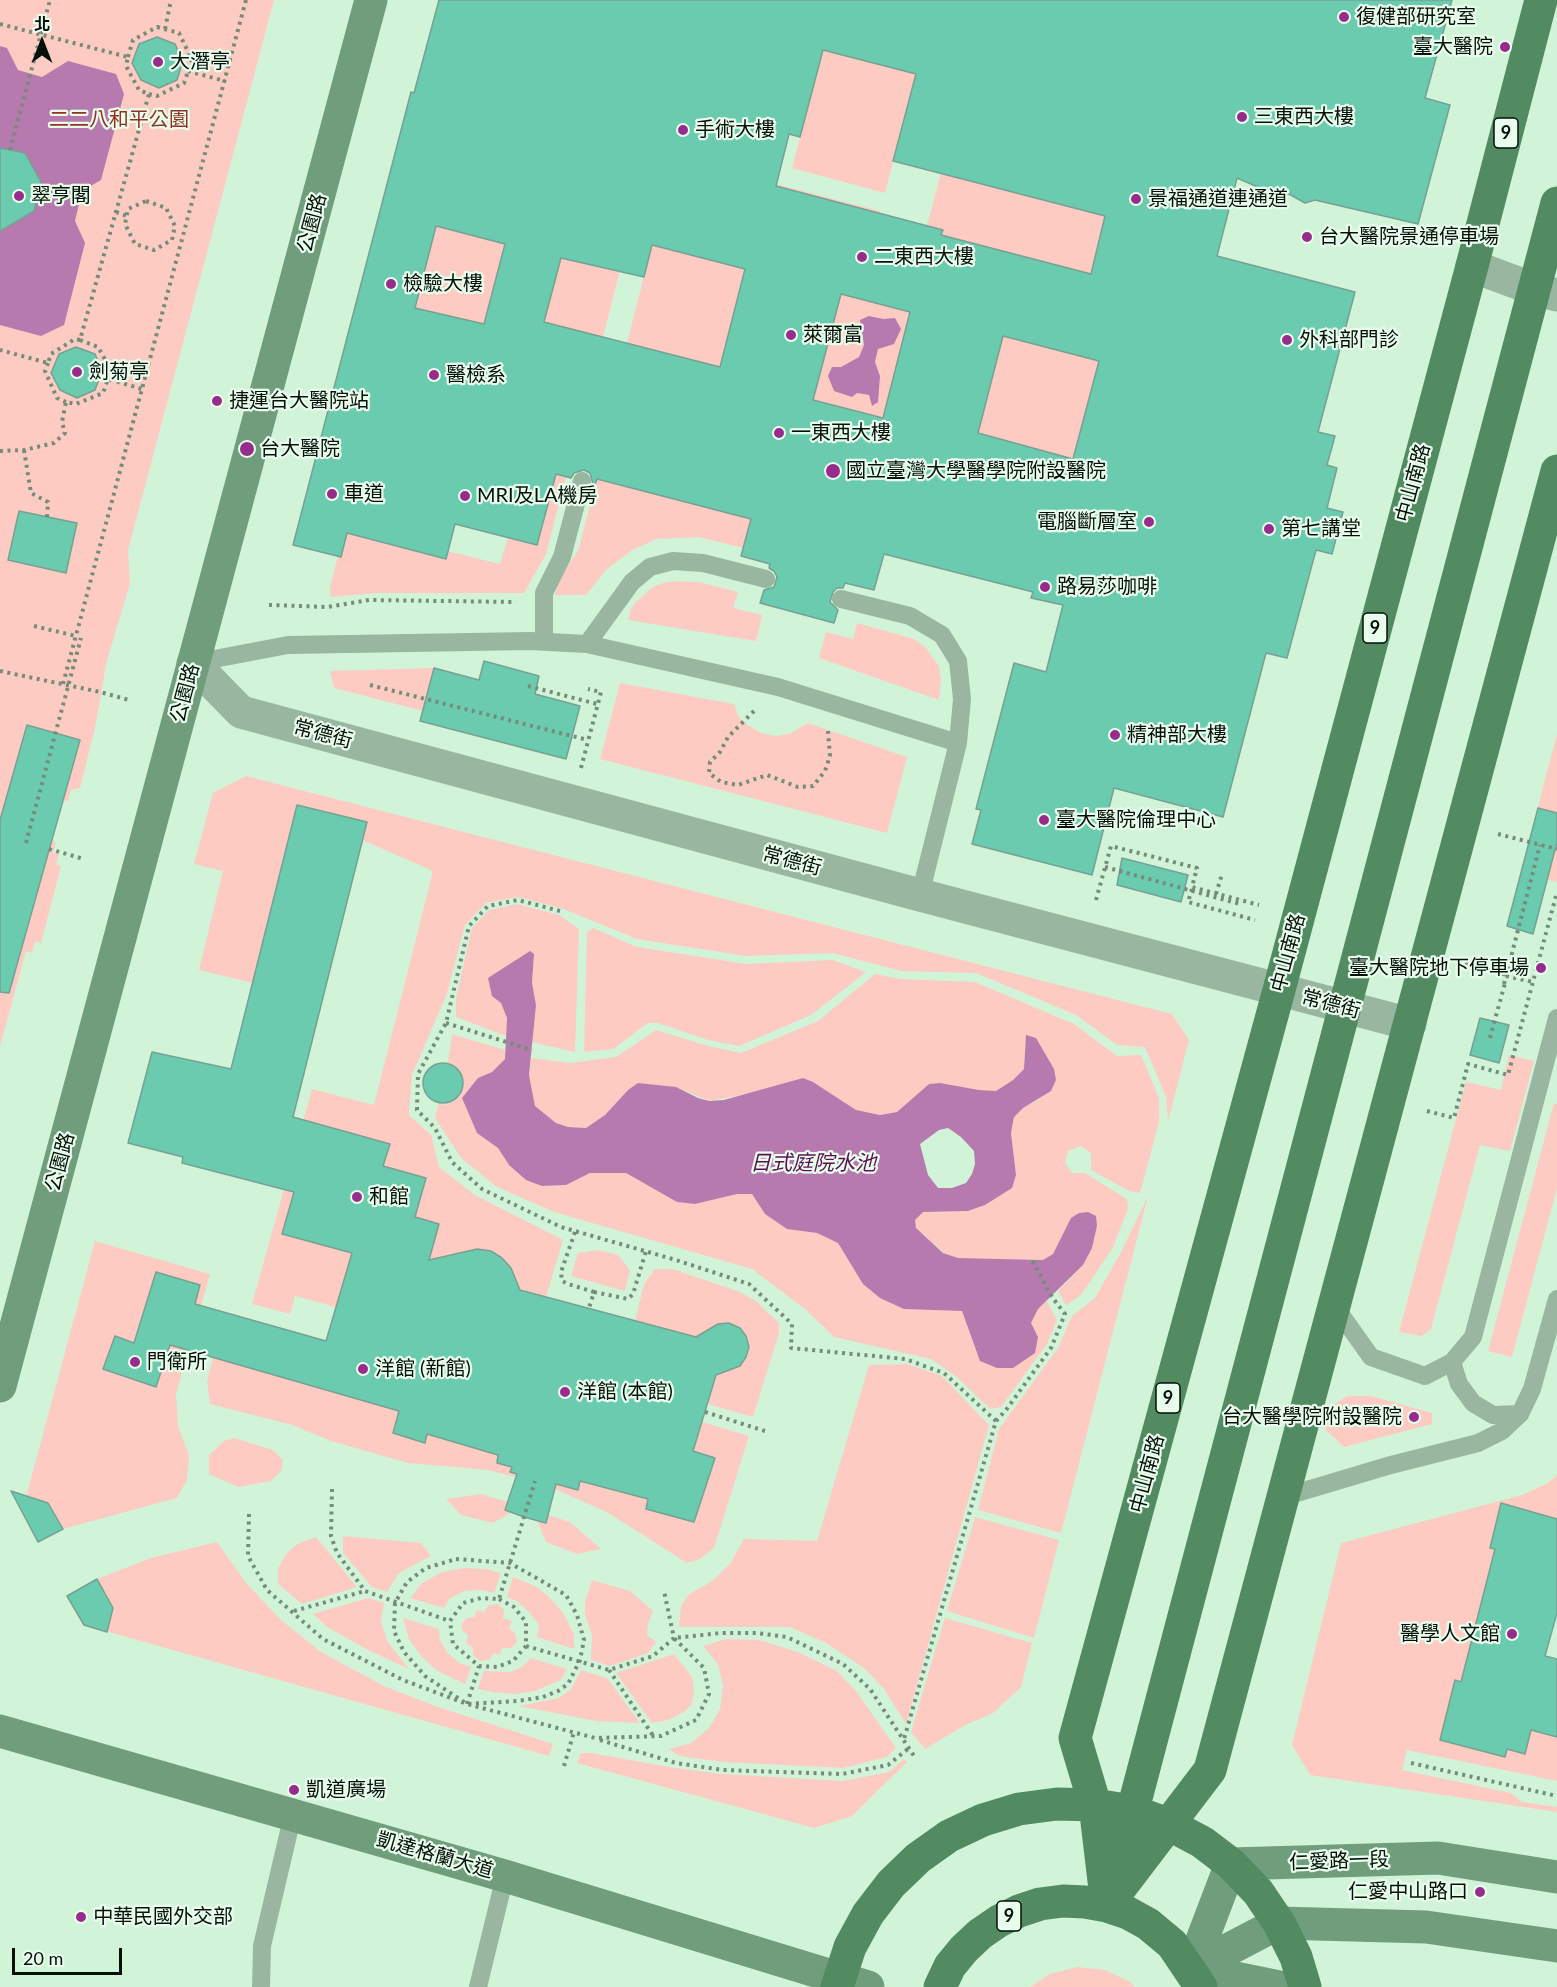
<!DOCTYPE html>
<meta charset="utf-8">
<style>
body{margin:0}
#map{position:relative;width:1557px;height:1987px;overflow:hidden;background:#d1f4d9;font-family:Lato,"Noto Sans TC",sans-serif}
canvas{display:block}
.north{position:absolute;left:12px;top:12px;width:60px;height:60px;-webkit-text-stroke:4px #e9fded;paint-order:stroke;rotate:0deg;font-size:16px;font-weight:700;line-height:24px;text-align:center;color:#051108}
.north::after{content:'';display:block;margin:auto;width:21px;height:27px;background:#051108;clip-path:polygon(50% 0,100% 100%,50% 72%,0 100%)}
.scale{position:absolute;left:12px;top:1948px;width:110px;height:27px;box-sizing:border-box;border:3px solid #051108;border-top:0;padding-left:8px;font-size:18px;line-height:21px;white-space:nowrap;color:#051108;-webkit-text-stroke:4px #e9fded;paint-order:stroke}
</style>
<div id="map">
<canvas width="1557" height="1987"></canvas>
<div class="north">北</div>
<div class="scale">20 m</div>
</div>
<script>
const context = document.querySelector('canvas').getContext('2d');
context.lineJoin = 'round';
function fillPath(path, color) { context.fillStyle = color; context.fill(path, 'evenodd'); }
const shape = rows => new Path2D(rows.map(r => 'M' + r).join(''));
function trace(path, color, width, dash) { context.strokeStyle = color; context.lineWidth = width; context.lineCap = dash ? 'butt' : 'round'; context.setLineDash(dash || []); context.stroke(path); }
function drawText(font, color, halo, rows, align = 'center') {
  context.font = font + ' Lato,"Noto Sans TC",sans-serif'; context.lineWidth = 4.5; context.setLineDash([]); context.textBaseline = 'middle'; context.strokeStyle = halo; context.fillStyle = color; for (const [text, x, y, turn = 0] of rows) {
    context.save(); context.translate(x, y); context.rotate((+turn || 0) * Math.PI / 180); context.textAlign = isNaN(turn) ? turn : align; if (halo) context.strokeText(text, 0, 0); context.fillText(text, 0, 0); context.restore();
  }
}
const green = shape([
 [0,0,274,0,128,550,130,583,106,664,96,723,80,788,71,790,68,801,62,800,52,840,56,843,53,853,59,854,56,865,61,866,41,943,35,941,32,953,26,951,0,1046],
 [807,46,916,74,885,193,792,168,817,74],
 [415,91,880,211,879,214,858,209,857,213,596,146,575,225,628,239,603,337,584,332,574,371,598,378,585,426,582,425,578,443,570,442,561,475,566,477,546,554,524,593,377,593,331,597,330,587,338,556,341,556,360,483,381,488,369,539,445,559,447,551,500,564,508,538,537,545,580,379,559,374,560,368,542,364,548,340,540,337,561,258,569,260,575,239,566,237,592,139,414,93],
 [941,173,1105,216,1221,263,1217,256,1251,265,1178,297,941,235,943,230,927,226],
 [462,213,510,226,479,344,415,308,436,226,457,232],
 [652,245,745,269,709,407,680,357,627,343],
 [841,294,910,312,883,418,813,400],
 [869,316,884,319,894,344,878,348,875,362,880,376,869,395,857,393,832,367,841,367,859,357,864,345,860,330],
 [1003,336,1099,361,1073,459,1026,446,968,471],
 [597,479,751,519,743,548,699,537,657,539,632,550,606,570,586,595,555,595,559,579,578,551],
 [680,581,698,582,738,592,733,608,762,615,756,641,628,620,631,609,636,602,653,587,666,582],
 [857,623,914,639,925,647,939,666,941,680,939,700,819,658,826,632,853,639],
 [434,668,423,711,334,688,330,671],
 [620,683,734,704,739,717,749,726,761,733,776,736,789,734,808,723,907,757,887,833,600,759],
 [1557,734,1557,882,1521,872],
 [246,776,1172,1014,1189,1040,1168,1121,1166,1097,1145,1047,1117,1045,1076,1015,976,973,901,971,833,953,746,956,637,939,561,908,518,897,486,903,465,925,446,996,412,1075,409,1115,431,1135,439,1167,475,1195,563,1240,546,1297,516,1289,516,1281,511,1268,502,1258,491,1251,416,1306,439,1224,415,1217,426,1178,383,1166,389,1144,314,1123,282,1234,352,1253,343,1309,295,1296,290,1314,252,1304,312,1089,374,1105,433,871,362,840,366,822,297,805,253,983,199,970,223,871,194,864,213,793],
 [517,904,559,915,579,929,575,1052,532,1042,536,1005,532,983,534,954,501,1003,507,1018,506,1036,456,1017,456,998,472,928,489,910],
 [593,928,637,947,746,964,832,960,866,972,811,1015,739,1046,708,1040,658,1023,648,1023,613,1049,584,1052,587,932],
 [875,974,901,979,975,982,1074,1024,1117,1056,1141,1055,1159,1098,1159,1122,1140,1193,1129,1191,1091,1170,1091,1153,1081,1146,1068,1151,1065,1163,1072,1173,1085,1173,1127,1199,1128,1209,1112,1249,1081,1295,1066,1305,1058,1291,1083,1265,1092,1248,1097,1226,1071,1218,1053,1254,1043,1260,958,1258,944,1253,916,1228,915,1219,922,1212,969,1211,985,1205,1016,1175,1011,1133,1014,1117,1023,1108,1039,1099,1026,1036,1024,1069,1013,1080,996,1091,979,1090,940,1083,929,1084,898,1112,880,1115,855,1110,813,1082,709,1101,676,1087,628,1090,605,1115,586,1128,568,1127,556,1123,535,1106,529,1075,531,1058,570,1063,616,1057,656,1030,708,1046,741,1053,818,1021],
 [452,1034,505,1050,505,1060,492,1072,478,1078,477,1133,498,1148,509,1165,542,1186,566,1185,590,1173,626,1173,677,1202,695,1204,737,1194,752,1194,765,1214,787,1228,817,1233,838,1243,848,1258,904,1309,962,1311,980,1361,1038,1337,1031,1323,1038,1309,1047,1301,1057,1320,1047,1344,1001,1407,990,1409,957,1377,931,1359,834,1337,805,1309,752,1269,554,1212,497,1187,461,1158,435,1118,439,1103,446,1105,458,1098,464,1085,460,1071,448,1063],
 [1509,1055,1534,1061,1510,1151,1480,1145,1431,1329,1422,1336,1399,1332,1466,1082,1501,1090],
 [1554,1103,1557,1104,1557,1188,1512,1357,1488,1351],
 [1148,1196,1061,1533,978,1510,999,1429,1058,1348,1072,1316,1095,1298,1120,1254],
 [95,1241,210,1274,176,1394,178,1426,189,1456,187,1480,177,1498,63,1529,38,1542,22,1512],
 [156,1272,200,1286,184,1340,139,1326],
 [598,1250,618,1255,630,1270,625,1291,571,1276,578,1253],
 [655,1269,673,1269,740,1292,756,1301,779,1323,779,1333,753,1417,708,1404,718,1370,729,1370,740,1366,746,1357,749,1347,746,1336,740,1328,729,1323,718,1324,709,1329,703,1339,635,1321,644,1284],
 [213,1357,399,1411,393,1433,424,1442,427,1434,498,1455,497,1463,512,1467,510,1472,516,1474,515,1477,488,1470,408,1463,331,1441,292,1425,210,1404,207,1381],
 [907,1364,942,1376,989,1425,906,1724,884,1689,864,1668,826,1643,790,1627,679,1627,681,1606,689,1594,711,1582,730,1564,744,1539,817,1541,869,1365],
 [1347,1396,1371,1396,1432,1413,1432,1424,1344,1447,1325,1429,1333,1405],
 [702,1422,749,1436,714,1548,700,1559,687,1563,607,1512,555,1489,556,1484,578,1490,580,1481,648,1499,646,1509,694,1521,715,1458,693,1451],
 [234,1438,273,1450,283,1460,281,1471,271,1481,238,1487,209,1474,209,1455,224,1441],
 [1557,1475,1557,1519,1501,1504,1490,1547,1495,1549,1461,1682,1455,1681,1440,1740,1505,1757,1507,1749,1525,1753,1531,1730,1557,1737,1557,1781,1407,1750,1402,1770,1511,1793,1522,1802,1557,1807,1557,1812,1310,1775,1292,1745,1341,1543,1522,1495,1548,1483],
 [481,1494,508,1502,506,1510,512,1512,493,1523,461,1515,446,1499],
 [548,1515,570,1522,601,1549,577,1554,546,1542,537,1520,546,1523],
 [975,1517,1059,1540,1034,1638,947,1611],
 [343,1536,421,1543,431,1556,399,1573,387,1592,372,1587,343,1553],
 [316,1537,357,1587,302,1604,278,1584,278,1568,287,1553,297,1544],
 [217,1542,247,1584,281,1620,321,1652,384,1686,435,1706,553,1744,549,1756,84,1625,67,1596,97,1579,151,1558],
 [465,1568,486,1569,501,1573,494,1593,482,1590,464,1591,449,1599,444,1608,410,1598,422,1583,442,1572],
 [513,1577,537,1587,551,1599,563,1613,574,1634,574,1649,537,1637,539,1625,529,1612,517,1601,507,1597],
 [592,1580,630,1591,653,1611,648,1624,647,1635,656,1642,648,1653,610,1666,591,1660,592,1635,585,1615,585,1602],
 [368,1598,384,1603,381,1621,387,1641,409,1669,368,1650,327,1627,313,1614],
 [498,1604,504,1610,503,1618,512,1621,509,1628,515,1633,517,1642,511,1648,502,1648,500,1655,494,1653,489,1660,480,1661,473,1655,473,1647,466,1644,468,1635,462,1630,462,1623,467,1618,474,1617,477,1610,484,1612,489,1605],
 [403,1618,439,1629,440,1640,447,1652,459,1663,471,1667,465,1684,436,1670,421,1656,409,1639],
 [945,1618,1032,1643,1021,1687,993,1713,965,1725,925,1749,911,1732],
 [726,1639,759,1640,798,1652,837,1671,856,1691,896,1748,887,1757,843,1768,724,1762,679,1756,669,1749,691,1743,709,1728,720,1709,723,1686,718,1664,703,1646],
 [674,1654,692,1677,694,1691,692,1704,684,1712,668,1720,652,1723,616,1673],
 [531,1658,567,1669,561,1680,535,1691,514,1694,492,1692,478,1689,484,1671,511,1672,522,1667],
 [581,1670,607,1678,640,1723,596,1721,519,1706,559,1698,571,1689],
 [581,1753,591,1753,675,1768,721,1774,843,1781,889,1772,904,1759,907,1762,852,1816,814,1828,577,1763],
 [1077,1967,1105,1970,1130,1982,1135,1987,1030,1987,1050,1974]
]);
const water = shape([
 [0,46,7,48,18,70,42,77,68,61,116,74,124,94,101,180,82,191,75,221,85,243,64,325,41,336,0,325],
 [869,316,884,319,895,318,901,329,894,344,878,349,875,362,880,376,878,402,872,406,869,395,857,393,852,397,834,391,828,376,832,367,841,367,859,357,864,345,860,320],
 [530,951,534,954,532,983,536,1005,529,1075,535,1106,556,1123,568,1127,586,1128,605,1115,628,1090,638,1083,676,1087,698,1098,709,1101,724,1100,803,1078,813,1082,856,1110,880,1115,897,1112,929,1084,940,1083,979,1090,996,1091,1013,1080,1024,1069,1026,1035,1036,1038,1054,1069,1056,1080,1051,1091,1023,1108,1014,1117,1011,1133,1016,1175,1012,1188,985,1205,968,1211,923,1212,915,1220,916,1228,943,1253,958,1258,1043,1260,1053,1254,1071,1218,1079,1213,1088,1212,1096,1216,1097,1226,1092,1248,1083,1265,1038,1309,1031,1323,1038,1337,1035,1353,1013,1368,997,1368,980,1361,962,1311,904,1309,880,1298,863,1284,838,1243,817,1233,787,1229,765,1214,752,1194,737,1194,695,1204,677,1202,626,1173,590,1173,566,1185,542,1186,526,1180,509,1165,498,1148,477,1133,462,1098,478,1078,492,1072,505,1059,507,1018,501,1003,492,996,488,978],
 [948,1128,961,1137,974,1151,975,1164,972,1174,966,1183,952,1188,938,1188,928,1175,920,1144,939,1130]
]);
const building = shape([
 [439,0,1452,0,1425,98,1450,105,1418,224,1315,200,1305,203,1289,194,1281,197,1237,178,1217,256,1355,292,1318,432,1335,436,1327,465,1337,468,1327,508,1343,512,1332,554,1316,550,1287,658,1266,653,1223,817,1114,788,1092,875,972,844,981,810,976,809,1014,663,1046,672,1063,605,1031,598,1033,592,884,554,874,590,845,583,843,588,837,588,833,592,830,602,838,610,834,623,760,603,764,590,774,587,777,577,774,571,769,568,770,564,741,556,751,519,597,479,595,485,593,484,590,473,584,470,574,473,571,478,556,474,537,545,455,524,446,559,347,533,341,557,293,545,411,92,414,93,439,0],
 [823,50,916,74,893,161,1105,216,1091,274,941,235,943,230,776,186,789,134,800,137,823,50],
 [436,226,505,244,484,324,415,308,436,226],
 [652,245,745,269,720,367,544,322,561,258,644,277,652,245],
 [841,294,910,312,883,418,813,400,841,294],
 [1003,336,1099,361,1073,459,978,433,1003,336],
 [157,37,175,44,183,61,177,80,159,88,141,80,132,63,139,44,157,37],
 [0,148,25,153,41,182,34,211,0,231,0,148],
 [76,347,95,354,102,371,95,390,77,398,60,390,51,373,59,354,76,347],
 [19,511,77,523,66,573,8,560,19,511],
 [484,661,539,676,535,694,580,706,566,759,420,721,434,668,479,680,484,661],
 [27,725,80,740,9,993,0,992,0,820,27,725],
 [297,805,367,822,293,1117,390,1144,383,1166,426,1178,415,1217,439,1224,429,1260,477,1249,491,1251,502,1258,511,1268,520,1290,696,1337,718,1324,729,1323,740,1328,746,1336,749,1347,746,1357,740,1366,716,1375,693,1451,715,1458,694,1522,646,1509,648,1499,580,1481,578,1490,556,1484,546,1523,524,1517,505,1510,517,1474,510,1472,512,1467,497,1463,498,1455,427,1434,425,1443,393,1433,399,1411,170,1345,156,1387,103,1369,115,1336,134,1343,156,1272,200,1285,195,1304,326,1341,352,1253,282,1234,294,1192,182,1163,183,1157,128,1143,152,1052,231,1069,297,805],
 [1538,808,1557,813,1557,842,1533,934,1507,926,1538,808],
 [1122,858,1188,875,1181,902,1117,885,1122,858],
 [1480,1018,1509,1025,1499,1063,1470,1055,1480,1018],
 '423 1083a20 20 0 1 1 40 0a20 20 0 1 1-40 0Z',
 [11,1491,48,1503,63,1529,38,1542,11,1491],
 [1501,1503,1557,1519,1557,1613,1545,1656,1557,1659,1557,1737,1531,1730,1525,1754,1507,1749,1505,1757,1440,1740,1455,1680,1461,1682,1495,1549,1490,1548,1501,1503],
 [97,1579,113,1608,107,1632,84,1625,67,1596,97,1579]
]);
const path = shape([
 [0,24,128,57,126,66,139,90,149,94,80,340,75,339,51,354,48,363,0,350],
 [165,29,171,0],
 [128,57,133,40,157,27,179,33,192,60,184,83,157,96,149,94],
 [188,71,225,81],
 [10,150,50,0],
 [146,201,166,208,175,226,172,240,154,250,135,244,125,224,128,209,146,201],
 [116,212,127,216],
 [80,340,98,347,111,370,108,379],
 [48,363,45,371,57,398,66,402],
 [24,450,31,493,48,502,47,517],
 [0,451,24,450,54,443,65,433,62,422,66,402,76,404,103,393,108,379,142,389],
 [269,605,328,607,369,600,516,602],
 [34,626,76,636],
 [0,671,100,692,129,700],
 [63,684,246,0],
 [370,685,588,740],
 [528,686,597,704],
 [754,711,728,737,720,752,710,762,709,773,721,782,738,785,767,775,798,787,813,786,825,771,830,756,828,731],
 [581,768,601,692,588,689],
 [1498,834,1557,849],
 [26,843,81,638],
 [49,849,84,859],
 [1105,867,1240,904],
 [1192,889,1188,902,1255,920],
 [1216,894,1222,874],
 [1096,900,1111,846,1197,868,1192,887,1259,905],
 [560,911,518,900,488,906,469,926,446,1023,418,1074,417,1110,435,1128,452,1162,482,1189,561,1227,676,1260,749,1284,792,1324,791,1348,905,1359,944,1373,996,1421,904,1739],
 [1465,964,1507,975],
 [1506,976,1533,982],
 [1504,984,1540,845],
 [446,1023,532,1050],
 [1490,1038,1505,983],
 [1427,1111,1454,1118,1468,1064,1508,1075,1557,892],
 [575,1232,561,1272,562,1281,568,1284,594,1292,589,1308],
 [594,1292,628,1299,633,1294,646,1251],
 [705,1412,765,1431],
 [996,1421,1006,1410,1051,1348,1065,1314,1052,1297,1032,1260],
 [332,1489,331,1536,337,1553,365,1591,450,1621],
 [249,1514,248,1556,267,1590,323,1639,403,1680,467,1704,595,1738,661,1736,696,1720,709,1694,704,1668,674,1638,721,1633,757,1633,787,1637,843,1664,870,1689,914,1756],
 [456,1559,510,1563,566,1595,577,1615,584,1640,580,1660,568,1684,558,1691,543,1697,518,1701,467,1704,425,1676,404,1652,394,1631,395,1603,407,1582,426,1568,456,1559],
 [499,1599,514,1607,526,1622,526,1646,513,1661,497,1667,479,1666,453,1644,450,1621,463,1603,481,1598,499,1599,535,1481],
 [294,1611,365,1591],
 [526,1646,609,1670,653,1656,674,1638,664,1591],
 [609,1670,654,1737],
 [467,1704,479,1666],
 [600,1740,676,1763,723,1770,842,1774,888,1765,909,1748],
 [1411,1763,1557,1796],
 [564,1766,574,1732]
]);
const lane = shape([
 [841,599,910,616,942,635,958,661,962,699,958,743],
 [544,641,544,593,562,557,582,481],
 [587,644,632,582,650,567,673,561,703,563,766,579],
 [193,663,288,645,530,641,587,644,778,687,958,743,920,895],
 [1334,1305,1371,1357,1425,1376,1452,1362,1473,1337,1557,1018],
 [1452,1362,1459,1384,1473,1403,1493,1415,1520,1414],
 [1283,1497,1387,1466,1478,1443,1502,1431,1520,1414,1532,1389,1557,1299],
 [261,1987,262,1946,293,1814],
 [478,1987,505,1876]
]);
const street = shape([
 [1472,266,1534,289,1557,295],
 [193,663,241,712,920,895,1410,1024]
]);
const secondary = shape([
 [0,1386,371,0],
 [0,1731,505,1876,868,1987],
 [1191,1969,1231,1864,1438,1858,1557,1877],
 [1191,1969,1279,1923,1426,1927,1557,1946],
 [1191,1969,1279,1987]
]);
const primary = shape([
 [1112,1889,1557,203],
 [1117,1892,1210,1770,1557,471],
 [1107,1906,1095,1805,1075,1738,1279,990,1472,266,1541,0],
 [837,1987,850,1947,868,1914,891,1884,918,1858,949,1836,983,1820,1019,1809,1057,1804,1095,1805,1132,1811,1168,1824,1202,1842,1231,1864,1258,1892,1279,1923,1296,1957,1305,1987],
 [940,1987,950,1966,964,1949,980,1934,999,1921,1019,1911,1040,1904,1063,1901,1085,1902,1107,1906,1128,1913,1148,1924,1172,1944,1201,1987]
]);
const markers = [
 [1344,17,6,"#982c8d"],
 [1505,47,6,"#982c8d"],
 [158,62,6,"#982c8d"],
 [1242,117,6,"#982c8d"],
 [683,130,6,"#982c8d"],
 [19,196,6,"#982c8d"],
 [1136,199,6,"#982c8d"],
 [1307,237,6,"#982c8d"],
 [862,257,6,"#982c8d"],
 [391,284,6,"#982c8d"],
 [791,335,6,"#982c8d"],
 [1287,340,6,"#982c8d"],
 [77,372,6,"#982c8d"],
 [434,375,6,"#982c8d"],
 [217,401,6,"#982c8d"],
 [779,433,6,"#982c8d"],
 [247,449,8,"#982c8d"],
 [833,471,8,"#982c8d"],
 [332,494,6,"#982c8d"],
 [465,496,6,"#982c8d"],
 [1149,522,6,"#982c8d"],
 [1269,529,6,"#982c8d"],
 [1045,587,6,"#982c8d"],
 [1115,735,6,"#982c8d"],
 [1044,820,6,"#982c8d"],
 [1541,968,6,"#982c8d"],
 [357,1197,6,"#982c8d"],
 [135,1362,6,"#982c8d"],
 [363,1369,6,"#982c8d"],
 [565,1392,6,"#982c8d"],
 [1414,1417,6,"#982c8d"],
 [1512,1634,6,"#982c8d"],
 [294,1790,6,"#982c8d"],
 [1480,1892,6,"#982c8d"],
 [81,1917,6,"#982c8d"]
];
const shields = [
 [1506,133,24],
 [1375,628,24],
 [1168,1398,24],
 [1009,1916,24]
];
const shieldNames = [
 ["9",1506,133],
 ["9",1375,628],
 ["9",1168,1398],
 ["9",1009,1916]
];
const poiNames = [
 ["復健部研究室",1356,17],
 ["臺大醫院",1493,47,"right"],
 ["大潛亭",170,62],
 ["三東西大樓",1254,117],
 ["手術大樓",695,130],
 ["翠亨閣",31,196],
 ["景福通道連通道",1148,199],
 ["台大醫院景通停車場",1319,237],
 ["二東西大樓",874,257],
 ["檢驗大樓",403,284],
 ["萊爾富",803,335],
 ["外科部門診",1299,340],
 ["劍菊亭",89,372],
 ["醫檢系",446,375],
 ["捷運台大醫院站",229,401],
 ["一東西大樓",791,433],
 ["台大醫院",260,449],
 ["國立臺灣大學醫學院附設醫院",846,471],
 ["車道",344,494],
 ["MRI及LA機房",477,496],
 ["電腦斷層室",1137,522,"right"],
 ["第七講堂",1281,529],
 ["路易莎咖啡",1057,587],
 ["精神部大樓",1127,735],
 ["臺大醫院倫理中心",1056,820],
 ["臺大醫院地下停車場",1529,968,"right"],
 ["和館",369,1197],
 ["門衛所",147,1362],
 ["洋館 (新館)",375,1369],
 ["洋館 (本館)",577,1392],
 ["台大醫學院附設醫院",1402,1417,"right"],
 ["醫學人文館",1500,1634,"right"],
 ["凱道廣場",306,1790],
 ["仁愛中山路口",1468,1892,"right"],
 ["中華民國外交部",93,1917]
];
const parkNames = [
 ["二二八和平公園",119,120]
];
const streetNames = [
 ["公園路",312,223,-75],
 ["中山南路",1413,483,-75],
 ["公園路",185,693,-75],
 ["常德街",323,734,15],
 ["常德街",792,861,15],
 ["中山南路",1288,953,-75],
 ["常德街",1331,1004,15],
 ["公園路",60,1162,-75],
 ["中山南路",1147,1474,-75],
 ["凱達格蘭大道",435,1855,16],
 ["仁愛路一段",1339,1861,-2]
];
const waterNames = [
 ["日式庭院水池",813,1163]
];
fillPath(green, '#fdcbc1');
fillPath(water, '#b77aae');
fillPath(building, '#6acbaf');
trace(building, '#76a193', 1.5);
trace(path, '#748c79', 4, [3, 4.5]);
trace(lane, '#99b7a0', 18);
trace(street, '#99b7a0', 33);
trace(secondary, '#709d7c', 33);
trace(primary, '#528b62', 33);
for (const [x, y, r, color] of markers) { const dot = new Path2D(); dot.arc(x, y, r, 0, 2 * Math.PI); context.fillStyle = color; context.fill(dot); trace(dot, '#e9fded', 2); }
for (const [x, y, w] of shields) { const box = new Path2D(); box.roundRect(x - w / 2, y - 15, w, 30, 4.5); context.fillStyle = '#e9fded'; context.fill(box); trace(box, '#051108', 1.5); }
drawText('bold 18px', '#051108', null, shieldNames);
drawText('20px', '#051108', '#e9fded', poiNames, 'left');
drawText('20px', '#923322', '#e9fded', parkNames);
drawText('20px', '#051108', '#e9fded', streetNames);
drawText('italic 21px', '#5b1054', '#e9fded', waterNames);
</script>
